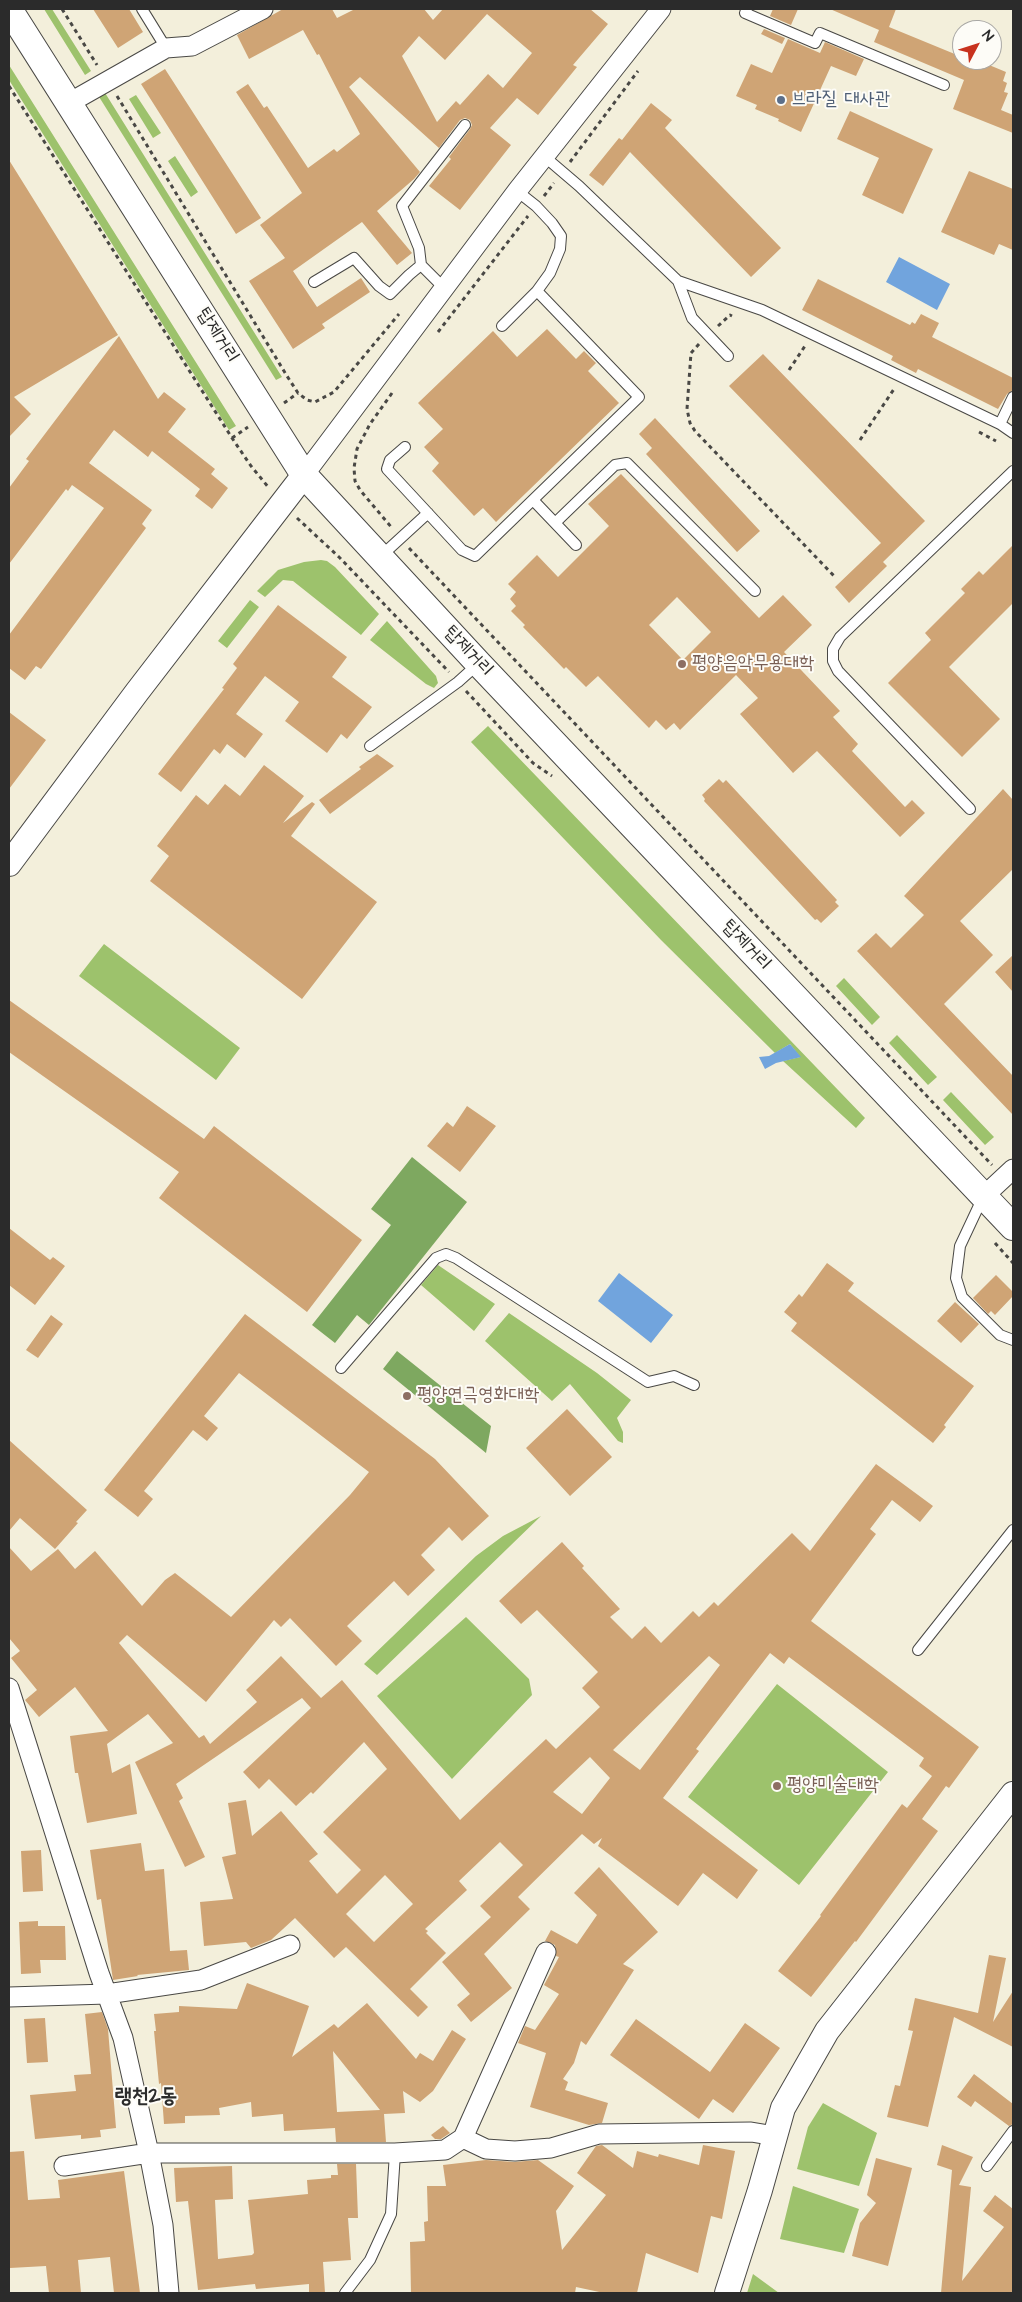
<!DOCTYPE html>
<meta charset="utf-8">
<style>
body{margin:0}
#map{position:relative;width:1022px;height:2302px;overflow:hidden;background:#f3efdb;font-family:"Architects Daughter",sans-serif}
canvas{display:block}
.frame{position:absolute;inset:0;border:10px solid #2b2b2b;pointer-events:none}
.north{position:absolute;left:952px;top:20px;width:50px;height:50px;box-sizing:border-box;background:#fdfcf7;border:1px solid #a9a8a5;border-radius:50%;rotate:50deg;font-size:14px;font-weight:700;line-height:20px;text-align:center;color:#2b2b2b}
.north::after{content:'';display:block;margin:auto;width:18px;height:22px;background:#c8321e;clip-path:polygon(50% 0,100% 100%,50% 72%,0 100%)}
</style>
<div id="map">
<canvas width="1022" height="2302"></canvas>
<div class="frame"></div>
<div class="north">N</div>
</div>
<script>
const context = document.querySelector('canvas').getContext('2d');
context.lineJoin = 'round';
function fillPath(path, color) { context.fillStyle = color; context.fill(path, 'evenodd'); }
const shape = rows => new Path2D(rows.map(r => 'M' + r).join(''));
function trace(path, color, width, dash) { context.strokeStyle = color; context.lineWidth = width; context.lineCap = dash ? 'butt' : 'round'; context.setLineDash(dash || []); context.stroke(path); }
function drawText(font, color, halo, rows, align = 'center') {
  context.font = font + ' "Architects Daughter","Poor Story",sans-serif'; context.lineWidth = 4; context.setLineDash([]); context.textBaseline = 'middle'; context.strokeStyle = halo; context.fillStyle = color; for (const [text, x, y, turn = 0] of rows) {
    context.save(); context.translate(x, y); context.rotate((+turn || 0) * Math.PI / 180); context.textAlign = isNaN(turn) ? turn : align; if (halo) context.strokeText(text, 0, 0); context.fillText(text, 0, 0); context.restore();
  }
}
const green = shape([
 [44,9,52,9,91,71,85,75],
 [9,65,236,426,229,430,9,80],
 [102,88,282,377,276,380,96,92],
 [136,95,161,133,153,138,129,99],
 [175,156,198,192,191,197,168,161],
 [321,560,327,561,335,567,379,614,361,635,293,581,283,580,265,597,257,591,278,570,304,562],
 [250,600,259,607,227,648,218,641],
 [387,621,436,676,438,683,434,688,426,684,370,640],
 [488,726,865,1118,856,1128,783,1061,800,1057,790,1044,775,1053,661,940,471,742],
 [104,944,240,1048,216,1080,79,976],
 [844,978,880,1017,872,1025,836,986],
 [897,1035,937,1077,928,1085,889,1043],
 [951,1092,994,1137,985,1145,943,1100],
 [438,1265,495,1304,474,1331,421,1285],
 [509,1313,597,1373,631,1400,617,1418,623,1432,623,1443,618,1441,570,1384,552,1401,485,1341],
 [541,1516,377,1675,364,1664,476,1556,503,1536],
 [466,1617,529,1679,532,1695,452,1779,377,1696],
 [777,1684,888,1772,799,1885,688,1797],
 [823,2103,877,2133,859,2186,797,2169,808,2127],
 [793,2186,859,2209,844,2253,780,2239],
 [753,2274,779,2293,747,2293]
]);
const forest = shape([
 [412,1157,467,1202,369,1325,357,1315,335,1343,312,1325,391,1225,371,1209],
 [397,1351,491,1426,486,1453,383,1369]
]);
const water = shape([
 [899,257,950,284,937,310,886,282],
 [790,1044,801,1057,776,1063,765,1069,759,1057,769,1056],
 [619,1273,673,1315,651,1343,598,1301]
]);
const building = shape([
 [93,9,129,9,143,32,118,48],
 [283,9,332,9,337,18,355,9,424,9,433,20,443,9,590,9,608,24,573,65,577,67,538,115,517,98,490,128,511,145,460,210,429,186,451,159,449,157,470,129,472,125,470,120,465,118,460,120,439,148,360,77,349,87,420,172,414,179,377,211,412,253,397,265,362,222,293,271,317,307,361,278,370,292,322,324,325,328,293,349,249,281,285,258,260,225,302,193,236,92,248,84,264,108,267,106,308,168,334,149,337,152,360,134,319,54,317,55,303,30,249,59,237,35],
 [487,14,532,53,503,88,488,74,460,105,456,101,437,122,402,56,419,36,445,60],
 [773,9,798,9,791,25,770,16],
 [830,9,896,9,889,27,962,57,962,60,977,60,1006,72,1003,81,1007,83,1004,92,1008,93,1001,110,1013,115,1013,133,953,109,964,80,874,42,879,30],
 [764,29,785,38,782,44,761,34],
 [788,39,820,53,825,42,864,59,856,76,831,66,801,132,778,121,779,119,755,109,757,105,736,96,751,64,772,73],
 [165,69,261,218,236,234,141,84],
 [651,103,672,120,665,128,781,248,751,277,630,152,603,186,589,175,619,138,622,140],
 [850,111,933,149,903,214,862,195,879,158,837,139],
 [9,160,118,335,14,397,31,414,9,437],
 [969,171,1013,189,1013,250,999,244,994,255,941,232],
 [818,279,910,325,912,322,915,324,921,314,939,323,932,337,1013,378,1013,390,1007,394,998,409,918,369,916,373,891,360,893,356,802,310],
 [547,329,576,359,584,351,596,363,588,371,619,403,496,522,483,508,474,516,432,471,439,463,424,447,443,429,418,403,493,331,517,357],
 [119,336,158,399,164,392,186,409,168,432,215,469,211,474,228,488,212,509,195,496,200,489,152,451,148,457,114,430,89,463,152,510,142,524,146,528,41,669,36,666,25,680,9,668,9,635,104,508,72,485,68,491,66,489,9,564,9,488,29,461,26,459],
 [763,354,925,521,883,562,887,566,849,603,835,587,881,543,729,386],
 [655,418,760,531,737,552,646,454,652,448,639,434],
 [621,474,759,618,783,595,812,625,784,652,840,711,833,717,858,744,852,751,905,807,912,800,925,813,900,837,817,751,793,773,740,714,758,698,736,675,680,730,674,723,666,730,656,720,649,728,598,676,586,687,566,667,564,669,523,627,525,625,511,611,516,606,510,599,516,592,508,584,537,555,558,577,609,526,588,504],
 [677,597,711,632,683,660,649,625],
 [1013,545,1013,603,949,667,1000,719,962,757,888,683,931,640,925,633,965,593,961,589,979,571,983,575],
 [278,605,347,657,332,677,372,707,347,739,341,734,327,753,285,721,299,702,265,676,236,714,263,734,245,758,227,744,220,754,214,749,181,792,158,774,224,689,222,688,237,668,233,664],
 [9,712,46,740,9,789],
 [377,754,394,766,330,814,319,800,361,769,359,767],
 [264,765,304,796,283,823,312,802,315,804,291,836,377,902,302,999,150,881,169,856,157,846,196,795,208,805,225,784,240,796],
 [719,779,723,783,726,780,837,900,835,902,839,906,821,923,817,919,815,920,704,801,705,799,702,795],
 [1003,789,1013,800,1013,869,960,921,993,955,944,1004,1013,1076,1013,1115,857,951,876,933,891,948,924,915,904,896],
 [1013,955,1013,992,995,972],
 [9,1000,204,1139,214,1126,362,1240,307,1312,159,1198,179,1172,9,1052],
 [467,1106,496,1126,460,1172,427,1146,447,1122,453,1127],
 [9,1228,50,1260,53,1257,65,1266,35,1305,9,1285],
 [827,1263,854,1283,848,1291,974,1386,944,1425,946,1427,933,1443,791,1331,797,1323,784,1312,799,1294,802,1297],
 [996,1275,1013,1292,1013,1296,995,1315,991,1311,988,1314,973,1298],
 [955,1302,979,1324,961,1343,937,1321],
 [245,1314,435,1459,489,1516,462,1541,449,1527,421,1555,435,1570,408,1596,394,1581,347,1626,362,1641,336,1666,290,1618,281,1627,274,1620,206,1702,127,1635,119,1643,199,1738,204,1735,210,1744,257,1702,246,1690,281,1656,321,1698,342,1680,460,1820,546,1739,556,1749,600,1707,582,1688,598,1672,537,1610,521,1624,499,1601,562,1542,584,1566,582,1568,620,1609,610,1617,632,1639,645,1626,661,1643,693,1611,699,1617,714,1602,718,1606,792,1533,810,1551,876,1464,933,1506,920,1522,892,1500,870,1529,876,1534,811,1621,979,1747,949,1788,946,1786,922,1819,938,1831,856,1942,855,1941,811,1997,778,1971,821,1916,820,1915,902,1804,907,1808,932,1776,919,1766,924,1758,789,1657,784,1664,770,1653,696,1749,699,1751,663,1798,758,1870,737,1899,703,1873,678,1906,598,1846,602,1838,594,1844,582,1834,518,1897,530,1909,484,1954,512,1988,471,2022,457,2005,470,1994,442,1962,491,1917,480,1906,523,1865,500,1842,459,1881,467,1890,425,1929,428,1931,426,1933,446,1953,410,1989,428,2007,418,2017,346,1947,334,1958,295,1918,271,1940,251,1948,246,1942,204,1946,200,1902,233,1899,222,1857,236,1854,228,1803,246,1800,252,1836,281,1811,318,1854,309,1861,337,1894,361,1870,323,1832,387,1769,364,1742,313,1794,311,1792,296,1806,269,1779,259,1789,243,1772,311,1708,302,1698,176,1784,183,1798,179,1801,205,1857,185,1867,135,1762,173,1743,148,1714,107,1744,112,1773,130,1764,137,1814,87,1823,78,1773,75,1773,70,1736,108,1731,75,1687,39,1717,25,1700,37,1690,11,1658,20,1651,9,1638,9,1547,31,1571,58,1549,75,1569,95,1551,142,1606,165,1580,175,1573,231,1617,350,1495,369,1472,239,1373,204,1416,218,1428,207,1441,193,1430,144,1491,153,1499,138,1517,104,1490],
 [709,1656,720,1665,640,1770,613,1750],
 [590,1757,610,1778,582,1814,553,1792],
 [385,1875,413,1904,374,1942,346,1914],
 [51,1315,63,1324,38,1358,26,1350],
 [567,1409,612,1457,570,1496,526,1448],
 [9,1440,87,1510,76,1522,78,1523,55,1549,20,1518,9,1531],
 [141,1843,145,1871,164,1869,170,1951,187,1950,189,1970,137,1975,138,1976,113,1980,101,1899,97,1900,90,1850],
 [41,1850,43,1891,23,1892,21,1851],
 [599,1867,658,1932,623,1964,634,1970,586,2045,581,2041,574,2063,563,2079,568,2082,565,2090,608,2103,602,2123,589,2125,530,2107,546,2053,518,2043,525,2026,535,2030,559,1994,544,1985,559,1957,556,1956,555,1945,545,1941,551,1930,577,1944,597,1915,574,1893],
 [38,1921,38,1926,65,1926,66,1960,40,1960,41,1973,21,1974,19,1922],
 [989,1955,1006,1958,993,2022,1013,1991,1013,2047,954,2017,928,2127,887,2117,895,2085,900,2086,913,2031,908,2030,915,1998,978,2013],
 [247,1983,309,2006,292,2057,334,2024,338,2028,367,2003,416,2059,420,2053,433,2061,452,2030,466,2039,433,2091,420,2102,403,2091,405,2113,384,2114,386,2142,336,2142,335,2128,284,2131,283,2114,252,2117,251,2102,219,2108,220,2115,185,2116,185,2123,164,2124,161,2083,159,2084,154,2031,156,2031,154,2014,179,2012,179,2006,237,2009],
 [333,2051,380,2110,337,2112],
 [102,2012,108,2029,116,2128,100,2130,101,2137,81,2139,81,2135,35,2139,30,2095,76,2091,74,2075,91,2074,85,2014],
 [45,2018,48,2062,27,2063,24,2019],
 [636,2019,710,2072,745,2023,780,2048,733,2113,713,2099,699,2119,610,2055],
 [974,2074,1013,2104,1013,2124,1009,2126,975,2101,971,2107,957,2097],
 [443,2126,450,2133,441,2139,435,2139,431,2135],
 [602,2145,633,2168,637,2151,658,2157,659,2154,699,2165,703,2145,735,2151,722,2219,711,2216,698,2273,646,2253,637,2293,604,2293,576,2287,575,2293,411,2293,410,2242,425,2241,424,2222,428,2221,427,2186,446,2186,443,2165,486,2160,514,2162,538,2160,574,2186,556,2211,562,2250,606,2195,577,2173,596,2146],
 [942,2145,973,2157,959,2185,971,2187,962,2281,1004,2227,983,2211,995,2195,1013,2209,1013,2293,941,2293,952,2170,937,2165],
 [24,2151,28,2200,60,2198,58,2180,124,2171,140,2293,114,2293,110,2257,78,2260,81,2293,49,2293,46,2266,10,2268,9,2152],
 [876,2158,912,2168,888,2266,852,2256,860,2223,876,2203,867,2195],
 [337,2164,356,2164,358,2218,348,2218,351,2260,323,2262,325,2293,309,2293,309,2284,256,2289,255,2284,198,2290,188,2201,176,2202,174,2168,232,2166,233,2199,215,2200,218,2259,252,2255,254,2253,248,2200,308,2194,307,2180,331,2178,331,2175,338,2175]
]);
const path = shape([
 [62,9,97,65],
 [9,86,232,438,251,466,269,488],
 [117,96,287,376,298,393,307,400,315,402,334,392,399,314],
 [570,162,638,71],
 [544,196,554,183],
 [718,326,730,315,732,316],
 [438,332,528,216],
 [699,344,691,353,687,409,690,423,695,431,835,577],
 [789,370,805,346],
 [392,393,370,424,357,449,354,468,355,481,360,490,392,528],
 [284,403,298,393],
 [979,432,996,441],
 [232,438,248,427],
 [860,440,894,389],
 [297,518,340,558,449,672],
 [409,548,992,1165],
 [466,691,533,763,552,776],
 [995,1243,1013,1263]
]);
const service = shape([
 [142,9,166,48],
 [747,9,745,13,815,43,820,33,944,85],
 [545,157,579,186,678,281,692,318,728,356],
 [678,281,762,310,1000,424,1013,433],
 [314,282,354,258,379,286,390,294,409,275,421,265],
 [444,288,421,265,419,248,402,206,465,125],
 [502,326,537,291,550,273,560,249,561,236,552,223,536,206,517,191],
 [1000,424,1013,397],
 [405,447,390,460,387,469,462,550,475,556,639,397,537,291],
 [533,500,576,545],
 [555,523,615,465,627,463,755,591],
 [380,557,428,513],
 [370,746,458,682,478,664],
 [970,809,838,671,833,661,833,649,840,637,1013,471],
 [983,1197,960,1246,956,1278,962,1297,1000,1335,1013,1340],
 [341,1368,436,1258,446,1254,456,1258,648,1382,674,1376,694,1385],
 [918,1650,1013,1530],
 [987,2166,1013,2131],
 [345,2293,370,2260,391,2214,395,2153]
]);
const minor = shape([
 [69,103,166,48,192,46,263,9],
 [304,475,517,191,661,9],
 [984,1196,1013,1169],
 [9,1688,99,1973,123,2038,149,2153,163,2225,169,2293],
 [9,1997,107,1994,201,1980,290,1945],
 [463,2138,486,2149,515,2151,551,2148,599,2134,751,2132,775,2136],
 [64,2166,149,2153,395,2153,445,2150,463,2138,546,1952]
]);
const tertiary = shape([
 [9,864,137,692,304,475],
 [727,2293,760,2190,783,2108,827,2031,1013,1794]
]);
const secondary = shape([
 [9,9,304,475,479,664,1013,1227]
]);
const markers = [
 [781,100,5,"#5c6f8a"],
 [682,664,5,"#8d6e63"],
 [407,1396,5,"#8d6e63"],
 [777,1786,5,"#8d6e63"]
];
const serviceNames = [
 ["브라질 대사관",791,100]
];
const streetNames = [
 ["탑제거리",217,336,58],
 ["탑제거리",468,652,47],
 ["탑제거리",746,946,47]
];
const educationNames = [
 ["평양음악무용대학",692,664],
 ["평양연극영화대학",417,1396],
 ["평양미술대학",787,1786]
];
const quarterNames = [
 ["랭천2동",146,2098]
];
fillPath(green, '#9dc26c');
fillPath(forest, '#7ea860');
fillPath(water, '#71a4dd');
fillPath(building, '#cfa475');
trace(service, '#494845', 12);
trace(minor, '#494845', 21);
trace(tertiary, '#494845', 26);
trace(secondary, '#494845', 28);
trace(path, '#494845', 3, [4, 4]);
trace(service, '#fff', 10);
trace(minor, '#fff', 19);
trace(tertiary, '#fff', 24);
trace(secondary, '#fff', 26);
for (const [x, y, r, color] of markers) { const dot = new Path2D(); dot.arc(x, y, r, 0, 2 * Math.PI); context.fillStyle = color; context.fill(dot); trace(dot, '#fdfcf7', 2); }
drawText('19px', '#4e5e75', '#fdfcf7', serviceNames, 'left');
drawText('19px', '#2b2b2b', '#fdfcf7', streetNames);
drawText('19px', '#785e54', '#fdfcf7', educationNames, 'left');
drawText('bold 21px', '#2b2b2b', '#fdfcf7', quarterNames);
</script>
